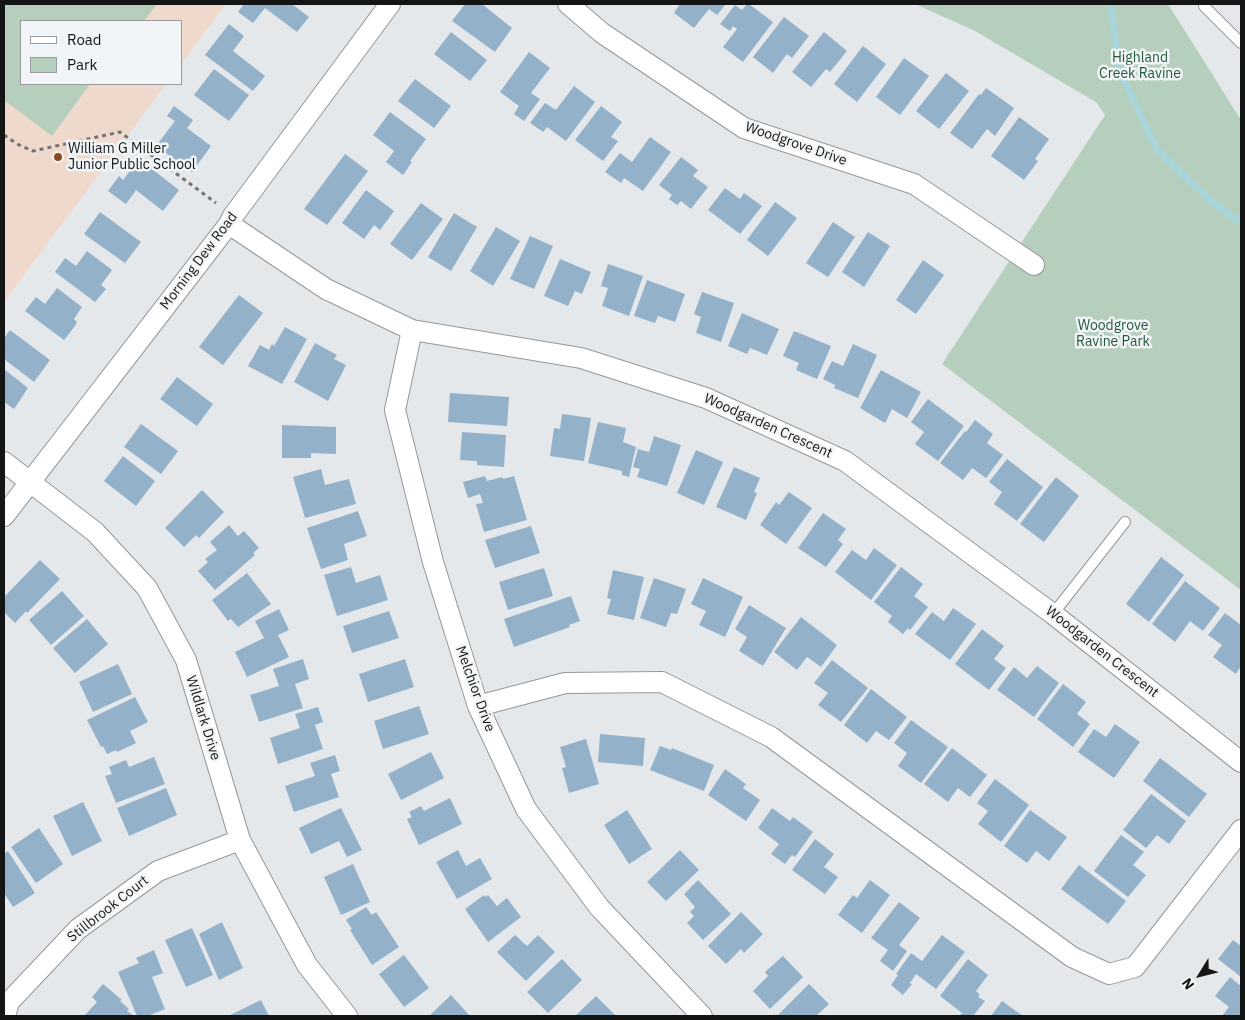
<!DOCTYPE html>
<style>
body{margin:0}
#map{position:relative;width:1245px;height:1020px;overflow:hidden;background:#e5e8ea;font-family:"IBM Plex Sans",sans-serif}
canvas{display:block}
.frame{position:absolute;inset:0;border:5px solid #141515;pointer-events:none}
.legend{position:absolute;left:20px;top:20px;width:162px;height:65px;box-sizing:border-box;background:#f2f5f7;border:1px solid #999b9d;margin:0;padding:6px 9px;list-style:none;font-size:15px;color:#141515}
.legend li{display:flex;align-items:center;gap:10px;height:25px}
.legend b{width:25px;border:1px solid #999b9d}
.north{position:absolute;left:1175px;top:950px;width:50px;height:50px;-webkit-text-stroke:4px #f2f5f7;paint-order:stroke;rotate:234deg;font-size:14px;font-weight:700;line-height:20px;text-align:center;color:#141515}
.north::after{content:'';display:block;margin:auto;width:18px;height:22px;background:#141515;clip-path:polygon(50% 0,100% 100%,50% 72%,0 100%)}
</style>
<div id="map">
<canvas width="1245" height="1020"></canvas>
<div class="frame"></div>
<ul class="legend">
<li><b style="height:6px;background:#fff"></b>Road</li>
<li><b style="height:14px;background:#b5cfbc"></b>Park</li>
</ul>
<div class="north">N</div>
</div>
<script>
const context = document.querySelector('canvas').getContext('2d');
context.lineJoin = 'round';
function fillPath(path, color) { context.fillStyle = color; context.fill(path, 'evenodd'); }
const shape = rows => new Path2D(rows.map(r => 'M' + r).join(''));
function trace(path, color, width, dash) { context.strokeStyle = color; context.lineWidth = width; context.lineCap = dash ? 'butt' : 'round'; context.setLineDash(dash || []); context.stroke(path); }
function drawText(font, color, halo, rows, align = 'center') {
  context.font = font + ' "IBM Plex Sans",sans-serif'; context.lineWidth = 5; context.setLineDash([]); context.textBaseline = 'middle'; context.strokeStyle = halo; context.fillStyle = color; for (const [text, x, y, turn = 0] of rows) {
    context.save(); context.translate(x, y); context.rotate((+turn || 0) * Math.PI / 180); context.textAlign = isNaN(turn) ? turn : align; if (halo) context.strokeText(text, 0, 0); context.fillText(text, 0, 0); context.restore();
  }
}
const education = shape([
 [4,4,226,4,181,64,181,21,21,21,21,84,166,84,4,302]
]);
const green = shape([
 [4,4,157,4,144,21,21,21,21,84,90,84,52,136,4,100],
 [915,4,1168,4,1241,120,1241,590,942,364,1105,115,1096,102,975,31]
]);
const stream = shape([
 [1111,4,1119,70,1158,151,1212,202,1241,223]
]);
const building = shape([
 [244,4,292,4,309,17,297,32,265,8,253,23,238,12],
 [465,4,482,4,512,28,495,52,452,21],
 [680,4,726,4,717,15,709,9,694,28,674,13],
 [747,4,749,4,773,22,743,62,723,47,737,29,733,26,730,31,720,24,735,5,742,10],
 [784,17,809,36,792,58,787,54,773,73,753,57],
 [229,24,244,36,233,51,265,76,253,91,205,55],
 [451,32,487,60,470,81,434,54],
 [824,32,847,51,830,72,826,69,811,87,792,72],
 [863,46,886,64,857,102,834,84],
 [529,52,550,68,531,93,540,99,524,121,514,114,519,106,500,92],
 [904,58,929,76,900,115,876,97],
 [214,69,249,95,229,121,194,95],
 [946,73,969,91,939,129,916,111],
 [415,79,451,106,434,128,398,101],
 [574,86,595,102,566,141,547,127,543,132,530,123,545,103,556,110],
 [986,88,1014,108,995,136,987,129,972,149,950,133,979,94,981,95],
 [174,106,193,120,187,128,211,146,192,172,156,146,175,121,167,116],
 [601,106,622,122,611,137,618,141,603,161,575,140],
 [390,112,426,139,410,161,412,162,403,175,386,162,394,151,373,135],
 [1019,117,1049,139,1035,159,1038,161,1024,180,991,156],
 [650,137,671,152,643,191,624,178,621,183,605,172,620,153,632,162],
 [345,154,368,171,327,225,304,209],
 [681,157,698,170,693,176,708,187,691,209,681,201,677,205,669,199,672,195,659,185],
 [139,159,179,190,163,211,136,190,126,204,108,191,119,176,123,180],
 [725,188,740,199,744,193,762,206,740,234,708,210],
 [366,190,394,211,380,230,374,225,364,239,342,223],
 [775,202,797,218,768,256,747,240],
 [421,203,443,219,412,260,390,244],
 [100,212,141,242,125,263,84,234],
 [454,213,477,227,451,271,428,257],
 [833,222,855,237,828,277,806,263],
 [496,227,520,241,493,286,470,271],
 [868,232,890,246,864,287,842,272],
 [530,236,553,246,534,289,510,279],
 [87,251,112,270,101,285,106,289,95,302,55,272,65,258,76,266],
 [560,259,591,272,582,294,575,291,568,306,544,296],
 [923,260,944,275,916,314,896,300],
 [608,264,643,276,629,316,602,306,608,288,601,286],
 [647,280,685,294,675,322,658,316,655,323,634,316],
 [57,288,82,307,74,319,77,322,75,326,64,340,25,311,36,297,45,304],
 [702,292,734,303,721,342,696,333,701,317,694,314],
 [239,295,263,313,223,365,199,347],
 [742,313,779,329,767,355,750,348,747,354,728,346],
 [285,327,307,339,282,384,248,366,260,345,269,350,272,344,274,346],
 [10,330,50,360,34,382,4,359,4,338],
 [794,331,831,346,817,379,796,370,799,363,783,356],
 [315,343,337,355,334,359,346,365,328,401,294,382],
 [853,344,877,355,858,398,834,388,835,385,823,379,832,361,843,366],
 [4,369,28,388,14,409,4,402],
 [881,370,921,392,907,418,892,409,885,423,860,408],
 [177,377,213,404,197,426,160,399],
 [450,393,509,397,507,426,448,422],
 [928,399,964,426,938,461,915,444,924,432,911,422],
 [562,414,591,418,584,461,550,456,554,428,560,429],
 [975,420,993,434,987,443,1003,455,986,478,972,468,963,480,940,463,965,431,966,432],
 [598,422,626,428,623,442,636,447,629,477,622,475,622,471,588,463],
 [141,424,178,451,161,474,124,447],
 [282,425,336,427,336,454,311,453,311,458,282,458],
 [462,432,506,435,504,467,477,465,477,461,460,460],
 [654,436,681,445,667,486,637,477,640,469,633,467,638,449,649,452],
 [696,450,723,462,704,505,677,493],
 [123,456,155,481,136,506,104,481],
 [1007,459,1043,487,1017,521,994,504,1002,492,989,482],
 [734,467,760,478,754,492,757,493,746,520,716,507],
 [321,469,325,485,349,479,356,504,305,518,293,477],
 [485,476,487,481,502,477,503,479,514,476,527,520,484,532,476,504,483,503,480,494,468,498,463,482],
 [1056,477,1079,496,1044,542,1020,524],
 [202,490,224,512,199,538,196,535,184,547,165,528],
 [789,492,812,508,786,544,760,525,776,502,779,505],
 [358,511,367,536,344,544,348,560,321,569,307,528],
 [823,513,846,529,838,540,843,544,826,567,798,548],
 [229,525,238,536,244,531,259,548,253,553,255,555,215,590,198,571,208,562,205,559,217,550,210,542],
 [531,526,540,553,495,568,485,540],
 [874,548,897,565,871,600,835,572,852,550,866,560],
 [1161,557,1184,575,1149,622,1126,604],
 [40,560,60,579,27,613,26,611,15,623,4,612,4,597],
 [351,567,356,583,380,575,388,600,337,616,324,575],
 [901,567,923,584,914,596,928,607,910,630,908,628,903,634,888,622,892,616,874,602],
 [544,568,553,596,508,610,499,582],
 [613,570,644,577,634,620,607,614,611,599,607,598],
 [247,573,271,604,238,627,231,619,228,621,212,600],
 [654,578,686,589,677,614,671,613,666,627,640,618],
 [703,578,743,597,725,637,699,625,706,611,691,604],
 [1185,581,1220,608,1203,631,1190,621,1175,642,1152,624],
 [62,591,84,616,51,645,29,620],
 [571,596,580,621,569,625,570,627,514,647,504,619],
 [749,605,786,628,763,666,739,651,747,637,735,629],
 [953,608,976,624,950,660,915,634,932,612,944,621],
 [279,609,289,630,278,635,289,657,247,677,235,652,264,638,255,621],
 [389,611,399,638,352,653,343,626],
 [1225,613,1241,625,1241,666,1236,674,1213,657,1222,645,1208,635],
 [801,617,837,645,821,667,807,657,797,670,774,652],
 [87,619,108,644,75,673,53,648],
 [982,629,1004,646,994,659,1006,668,989,690,955,664],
 [303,659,309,679,295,684,303,708,259,722,250,695,279,686,273,669],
 [405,659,414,687,368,702,359,674],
 [832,660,868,688,841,722,818,705,828,693,814,683],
 [118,664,132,694,93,712,79,682],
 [1037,666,1059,683,1034,717,997,690,1014,667,1027,678],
 [1063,684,1086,702,1077,714,1090,724,1073,747,1037,719],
 [871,689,907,717,889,740,876,731,867,743,844,725],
 [135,697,148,722,130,731,136,743,117,752,116,750,107,754,103,746,101,747,87,720],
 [419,706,429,734,383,749,374,721],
 [318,707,323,722,315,725,323,749,278,764,270,738,300,728,295,714],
 [911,720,948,747,921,783,898,766,907,753,894,743],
 [1115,724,1140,742,1114,778,1078,752,1094,729,1106,737],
 [600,734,645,738,643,766,598,762],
 [586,739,599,784,569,793,562,768,566,767,560,747],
 [660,746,671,750,672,748,714,765,704,791,650,770],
 [952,748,987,775,970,797,958,788,948,802,924,784],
 [431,752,444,778,401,800,388,774],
 [335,755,340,771,331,774,339,797,294,812,285,786,315,776,310,763],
 [154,757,165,784,116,803,105,776,112,774,109,767,126,760,129,767],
 [1160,758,1207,794,1189,817,1143,781],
 [725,769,746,784,743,788,760,800,746,821,708,795],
 [995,779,1029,805,1001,842,978,824,988,811,977,803],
 [166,788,177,815,129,836,117,808],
 [1151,794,1186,821,1169,844,1157,835,1146,848,1123,830],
 [450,798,462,824,419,845,407,819,412,817,409,812,421,806,424,811],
 [83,802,102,841,72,856,53,816],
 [341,808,362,850,347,857,339,841,311,854,299,828],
 [772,808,790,821,793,817,813,832,795,857,792,855,785,864,771,854,779,844,758,828],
 [627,810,652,849,629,864,604,825],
 [1030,810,1067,837,1049,861,1036,851,1027,863,1004,846],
 [39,828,63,864,36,883,11,847],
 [1121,835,1144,852,1133,865,1146,875,1128,897,1094,871],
 [815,839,834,854,824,867,838,877,825,894,792,870],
 [458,850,466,866,480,858,492,879,457,899,436,862],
 [680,850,699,870,666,901,647,882],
 [8,851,35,893,13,907,4,893,4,854],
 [353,864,370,902,341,915,324,877],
 [1079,865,1126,901,1108,924,1061,889],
 [698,880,731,914,703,940,687,923,694,916,690,912,695,907,684,894],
 [870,880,890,895,862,933,838,915,853,895,857,898],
 [484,895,485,897,488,895,497,906,507,898,521,917,488,942,465,909],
 [899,902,920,918,899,945,907,951,893,971,880,961,888,950,871,938],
 [366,907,372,915,376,912,399,947,372,965,350,930,352,929,346,920],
 [741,912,763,934,744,953,741,949,726,964,708,946],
 [222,922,243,968,219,980,199,934],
 [192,928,213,975,186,987,165,940],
 [515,935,527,946,538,935,555,952,526,981,497,952],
 [942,935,965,952,936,989,916,974,910,983,912,984,903,995,891,985,898,975,896,974,911,953,922,961],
 [1233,940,1241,946,1241,977,1218,959],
 [154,950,163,973,152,977,165,1009,148,1016,137,1016,118,972,139,963,136,958],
 [404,955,429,988,404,1007,379,974],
 [783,956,803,977,770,1009,753,991,768,976,765,972],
 [562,959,582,980,548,1013,527,992],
 [968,959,988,975,976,991,980,995,978,997,985,1001,973,1016,959,1016,962,1013,940,996],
 [1230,977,1241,986,1241,1016,1222,1016,1229,1007,1215,996],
 [103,984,122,1000,120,1001,129,1009,127,1011,134,1016,84,1016,97,1002,92,997],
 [809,984,829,1004,816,1016,777,1016],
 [451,995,469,1015,468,1016,429,1016],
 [596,996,616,1016,575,1016],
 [261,1000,269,1016,228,1016],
 [1002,1001,1023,1016,991,1016]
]);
const path = shape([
 [4,135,17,144,33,151,120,132,216,203]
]);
const lane = shape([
 [1204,4,1204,6,1241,43],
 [1053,614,1125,522]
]);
const street = shape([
 [568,4,602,33,744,128,914,184,1034,265],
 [229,224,326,289,412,330,581,358,706,398,845,461,1053,614,1241,762],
 [412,330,395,410,433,562,478,706,526,809,599,907,702,1016],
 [4,462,95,532,147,588,186,660,240,840,307,965,347,1016],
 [4,516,229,224,233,216,390,4],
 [478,706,565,683,662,682,771,737,1072,957,1109,974,1135,967,1241,830],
 [5,1016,9,1002,78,929,158,871,240,840]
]);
const markers = [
 [58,157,5,"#8d491d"]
];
const parkNames = [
 ["Highland",1140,58],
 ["Creek Ravine",1140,74],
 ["Woodgrove",1113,326],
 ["Ravine Park",1113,342]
];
const streetNames = [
 ["Woodgrove Drive",796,144,19],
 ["Morning Dew Road",199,261,-53],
 ["Woodgarden Crescent",768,426,24],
 ["Woodgarden Crescent",1102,652,38],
 ["Melchior Drive",475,689,70],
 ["Wildlark Drive",203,718,73],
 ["Stillbrook Court",108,909,-38]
];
const poiNames = [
 ["William G Miller",68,149],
 ["Junior Public School",68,165]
];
fillPath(education, '#efd9cc');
fillPath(green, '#b5cfbc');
trace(stream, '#a7d5da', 7);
fillPath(building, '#94b1ca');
trace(lane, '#959799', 12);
trace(street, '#959799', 22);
trace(path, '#737575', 3, [4, 4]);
trace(lane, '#fff', 10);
trace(street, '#fff', 20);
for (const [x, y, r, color] of markers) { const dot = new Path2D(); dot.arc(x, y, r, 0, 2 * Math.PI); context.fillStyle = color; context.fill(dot); trace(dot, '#f2f5f7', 2); }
drawText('14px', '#245938', '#f2f5f7', parkNames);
drawText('14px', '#141515', '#f2f5f7', streetNames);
drawText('14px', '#141515', '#f2f5f7', poiNames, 'left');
</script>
